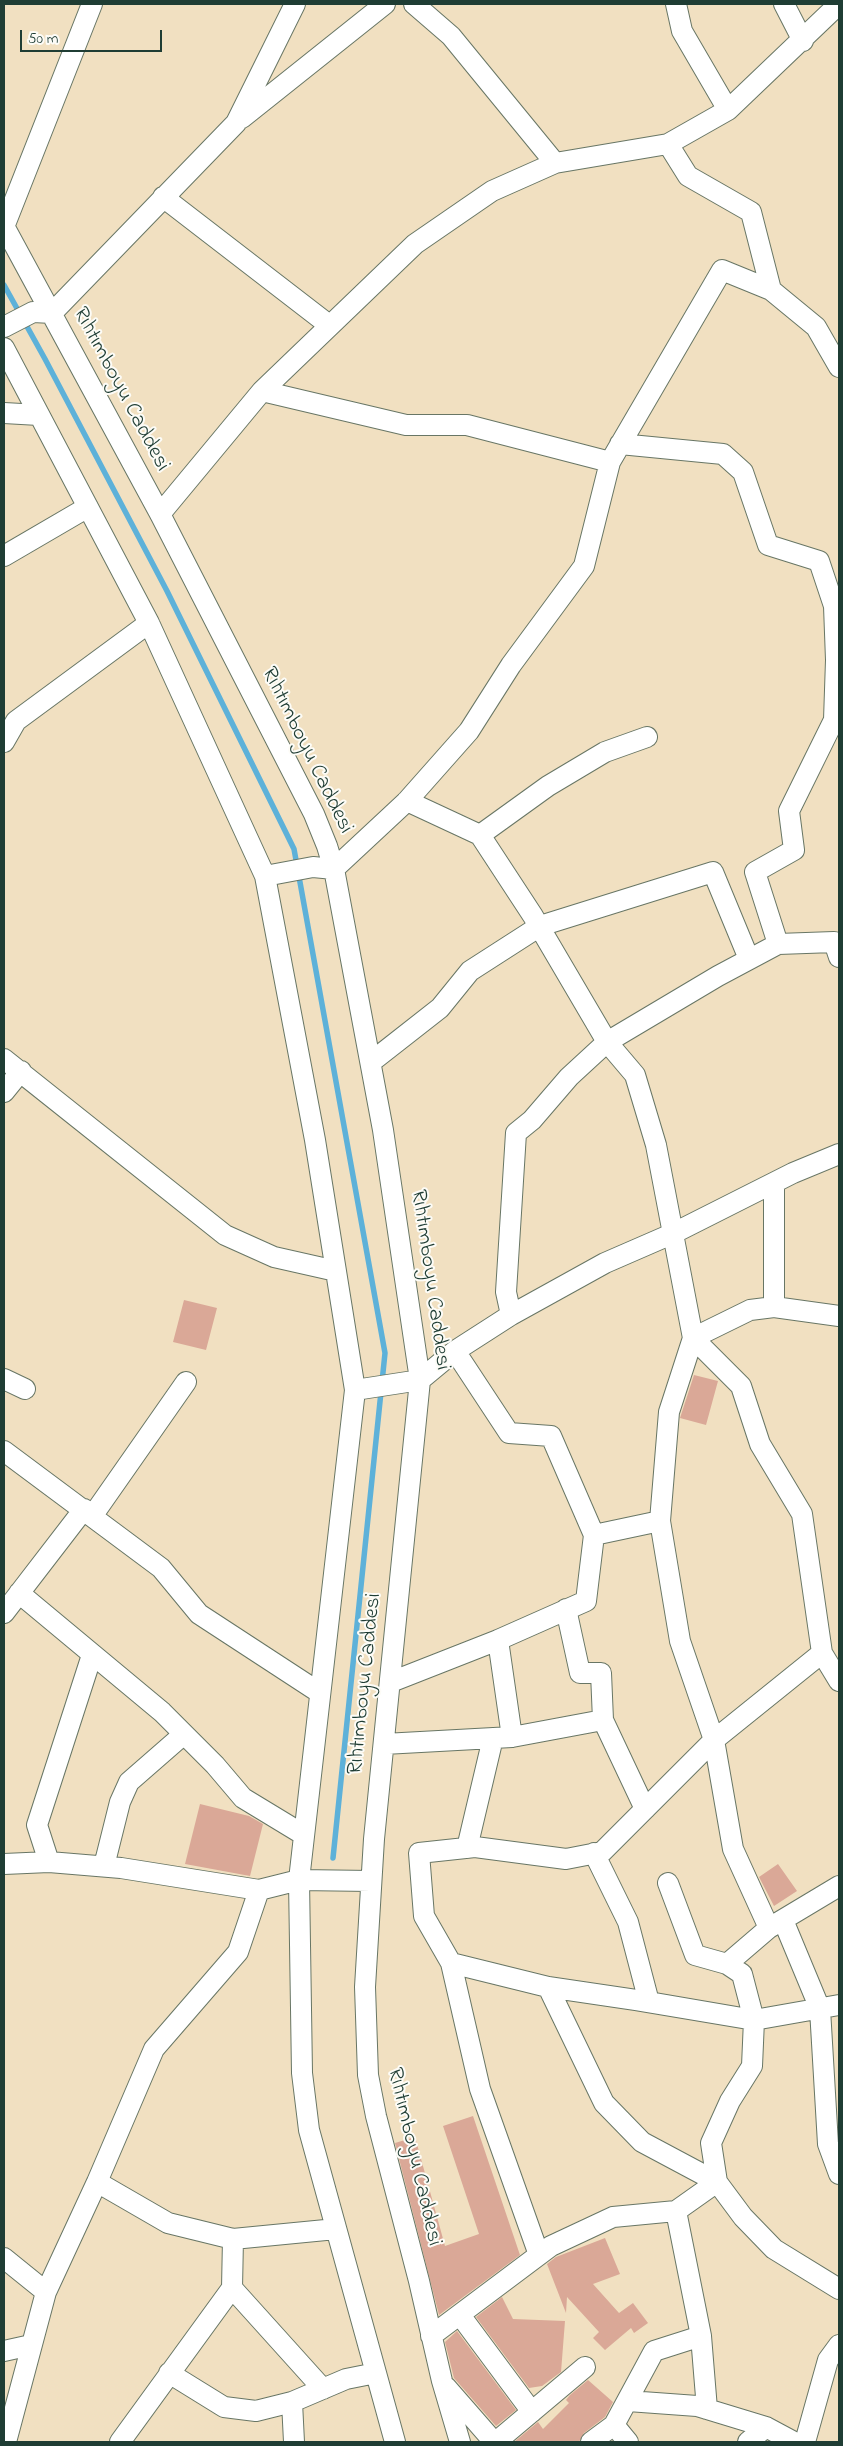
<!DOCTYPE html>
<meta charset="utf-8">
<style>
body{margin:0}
#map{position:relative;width:843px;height:2446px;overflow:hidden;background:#f1e0c1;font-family:"Indie Flower",sans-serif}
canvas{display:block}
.frame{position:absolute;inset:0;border:5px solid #1f3d34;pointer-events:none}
.scale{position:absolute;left:20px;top:30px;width:142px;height:22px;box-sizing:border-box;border:2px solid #1f3d34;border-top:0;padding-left:6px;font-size:15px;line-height:18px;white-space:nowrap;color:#1f3d34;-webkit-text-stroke:4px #fdfcf7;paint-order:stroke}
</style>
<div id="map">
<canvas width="843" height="2446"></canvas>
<div class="frame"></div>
<div class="scale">50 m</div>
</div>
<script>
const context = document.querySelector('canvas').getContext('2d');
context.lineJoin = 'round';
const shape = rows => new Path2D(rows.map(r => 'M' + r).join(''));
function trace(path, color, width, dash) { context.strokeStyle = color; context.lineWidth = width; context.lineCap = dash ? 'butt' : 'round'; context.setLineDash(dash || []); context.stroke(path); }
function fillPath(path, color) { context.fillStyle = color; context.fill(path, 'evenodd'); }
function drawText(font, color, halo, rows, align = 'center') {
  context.font = font + ' "Indie Flower",sans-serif'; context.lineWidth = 4; context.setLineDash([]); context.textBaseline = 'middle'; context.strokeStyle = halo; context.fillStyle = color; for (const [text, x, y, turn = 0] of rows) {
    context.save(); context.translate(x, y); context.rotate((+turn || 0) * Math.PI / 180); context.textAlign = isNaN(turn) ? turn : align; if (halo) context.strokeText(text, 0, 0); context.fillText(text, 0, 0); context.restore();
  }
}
const stream = shape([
 [4,285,45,359,167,591,294,849,385,1353,333,1858]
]);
const building = shape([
 [184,1300,217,1308,206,1350,173,1342],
 [694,1375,718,1381,706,1425,680,1418],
 [200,1804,249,1816,263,1824,250,1876,185,1864],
 [778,1864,797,1891,774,1906,759,1877],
 [473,2116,520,2255,439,2315,395,2143,415,2137,445,2246,479,2234,443,2126],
 [605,2238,620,2274,593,2284,619,2313,633,2303,648,2323,634,2333,631,2328,605,2350,593,2338,599,2332,567,2297,566,2313,547,2264,556,2257],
 [502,2297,513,2319,565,2321,561,2372,542,2386,529,2388,476,2317],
 [457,2331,516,2410,496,2426,454,2378,445,2342],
 [588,2380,613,2402,605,2417,584,2433,579,2442,514,2442,538,2422,543,2429,569,2403,566,2400,570,2395]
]);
const minor = shape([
 [414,4,451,36,555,163],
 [676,4,682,31,728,110],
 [784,4,803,41],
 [242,118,385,4],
 [668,144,688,176,751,212,771,290],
 [163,197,329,325],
 [4,226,160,514,314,814,327,846,334,869,383,1130,420,1380,374,1839,365,1987,368,2075,376,2116,419,2281,442,2381,460,2442],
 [4,227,92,4],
 [4,327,33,312,52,313,236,123,295,4],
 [4,348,149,623,265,876,315,1140,355,1390,299,1880,302,2073,309,2130,395,2442],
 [262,391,406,425,467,425,610,462],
 [4,413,39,415],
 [620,444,723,454,743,472,768,545,819,561,834,606,836,660,834,720,789,811,794,850,755,872,778,944],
 [160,514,262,391,415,244,492,191,555,163,668,144,728,110,839,4],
 [4,556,88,507],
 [4,742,16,721,149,623],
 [407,801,480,835,533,916,607,1042,635,1075,656,1145,693,1338,669,1412,660,1521,680,1641,714,1740,733,1849,769,1928],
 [480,835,548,786,605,752,647,737],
 [265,876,313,867,334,869,407,801,469,731,511,665,584,566,610,462,722,270,771,290,816,327,839,367],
 [4,1059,225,1235,274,1257,336,1271],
 [371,1062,440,1008,470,971,540,926,713,872,749,959],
 [4,1092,21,1071],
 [774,1307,774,1183],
 [511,1315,506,1292,516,1133,532,1120,569,1077,607,1042,718,976,778,944,834,942,839,957],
 [839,1316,774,1307,750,1310,693,1338,741,1386,760,1444,802,1514,822,1653,839,1681],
 [4,1379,25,1389],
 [355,1390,420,1380,455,1351,511,1315,605,1263,674,1233,793,1173,839,1154],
 [4,1451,161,1568,199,1614,320,1693],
 [93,1515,186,1382],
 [594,1535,660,1521],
 [19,1593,162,1712,215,1765,243,1798,304,1835],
 [566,1609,580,1673,601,1673,603,1720,645,1809],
 [4,1613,84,1509],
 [498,1640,512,1737],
 [822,1653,714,1740,602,1852,566,1859,475,1847,419,1853,424,1916,451,1963,548,1987,636,2000,754,2020,839,2005],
 [391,1682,498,1640,586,1601,594,1535,551,1436,509,1433,455,1351],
 [384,1744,512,1737,603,1720],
 [467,1848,493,1738],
 [594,1853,628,1922,649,2002],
 [49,1862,37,1825,92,1655],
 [4,1864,49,1862,121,1868,259,1890,299,1880,371,1881],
 [104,1866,120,1802,129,1782,184,1734],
 [668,1883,695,1955,727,1964,742,1974,754,2020,752,2066,730,2101,711,2143,717,2182,676,2211,701,2336,707,2409],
 [783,1920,820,2009,828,2144,839,2174],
 [451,1963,480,2089,539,2255],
 [727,1964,769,1928,839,1886],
 [548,1987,604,2103,642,2142,717,2182,743,2217,774,2249,839,2289],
 [97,2182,168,2223,233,2239,336,2229],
 [4,2258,46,2292],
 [232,2288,323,2389],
 [460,2315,532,2412],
 [431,2336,551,2246,613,2217,676,2211],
 [4,2351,31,2345],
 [169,2373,224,2407,256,2411,292,2402,346,2379,376,2373],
 [446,2387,494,2442],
 [628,2401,697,2406,766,2427,794,2442],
 [292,2402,294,2442],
 [614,2425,628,2442],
 [6,2442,46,2292,97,2182,154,2049,238,1952,259,1890],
 [120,2442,232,2288,233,2239],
 [496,2442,585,2367],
 [591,2442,614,2425,654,2351,701,2336],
 [748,2442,766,2427],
 [805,2442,828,2360,839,2345]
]);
const streetNames = [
 ["Rıhtımboyu Caddesi",120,390,62],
 ["Rıhtımboyu Caddesi",306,751,64],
 ["Rıhtımboyu Caddesi",429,1280,82],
 ["Rıhtımboyu Caddesi",366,1684,-84],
 ["Rıhtımboyu Caddesi",413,2157,77]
];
trace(stream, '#5db1d9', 5.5);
fillPath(building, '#daa897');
trace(minor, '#687665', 22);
trace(minor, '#fff', 20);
drawText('22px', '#1f3d34', '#fdfcf7', streetNames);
</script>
